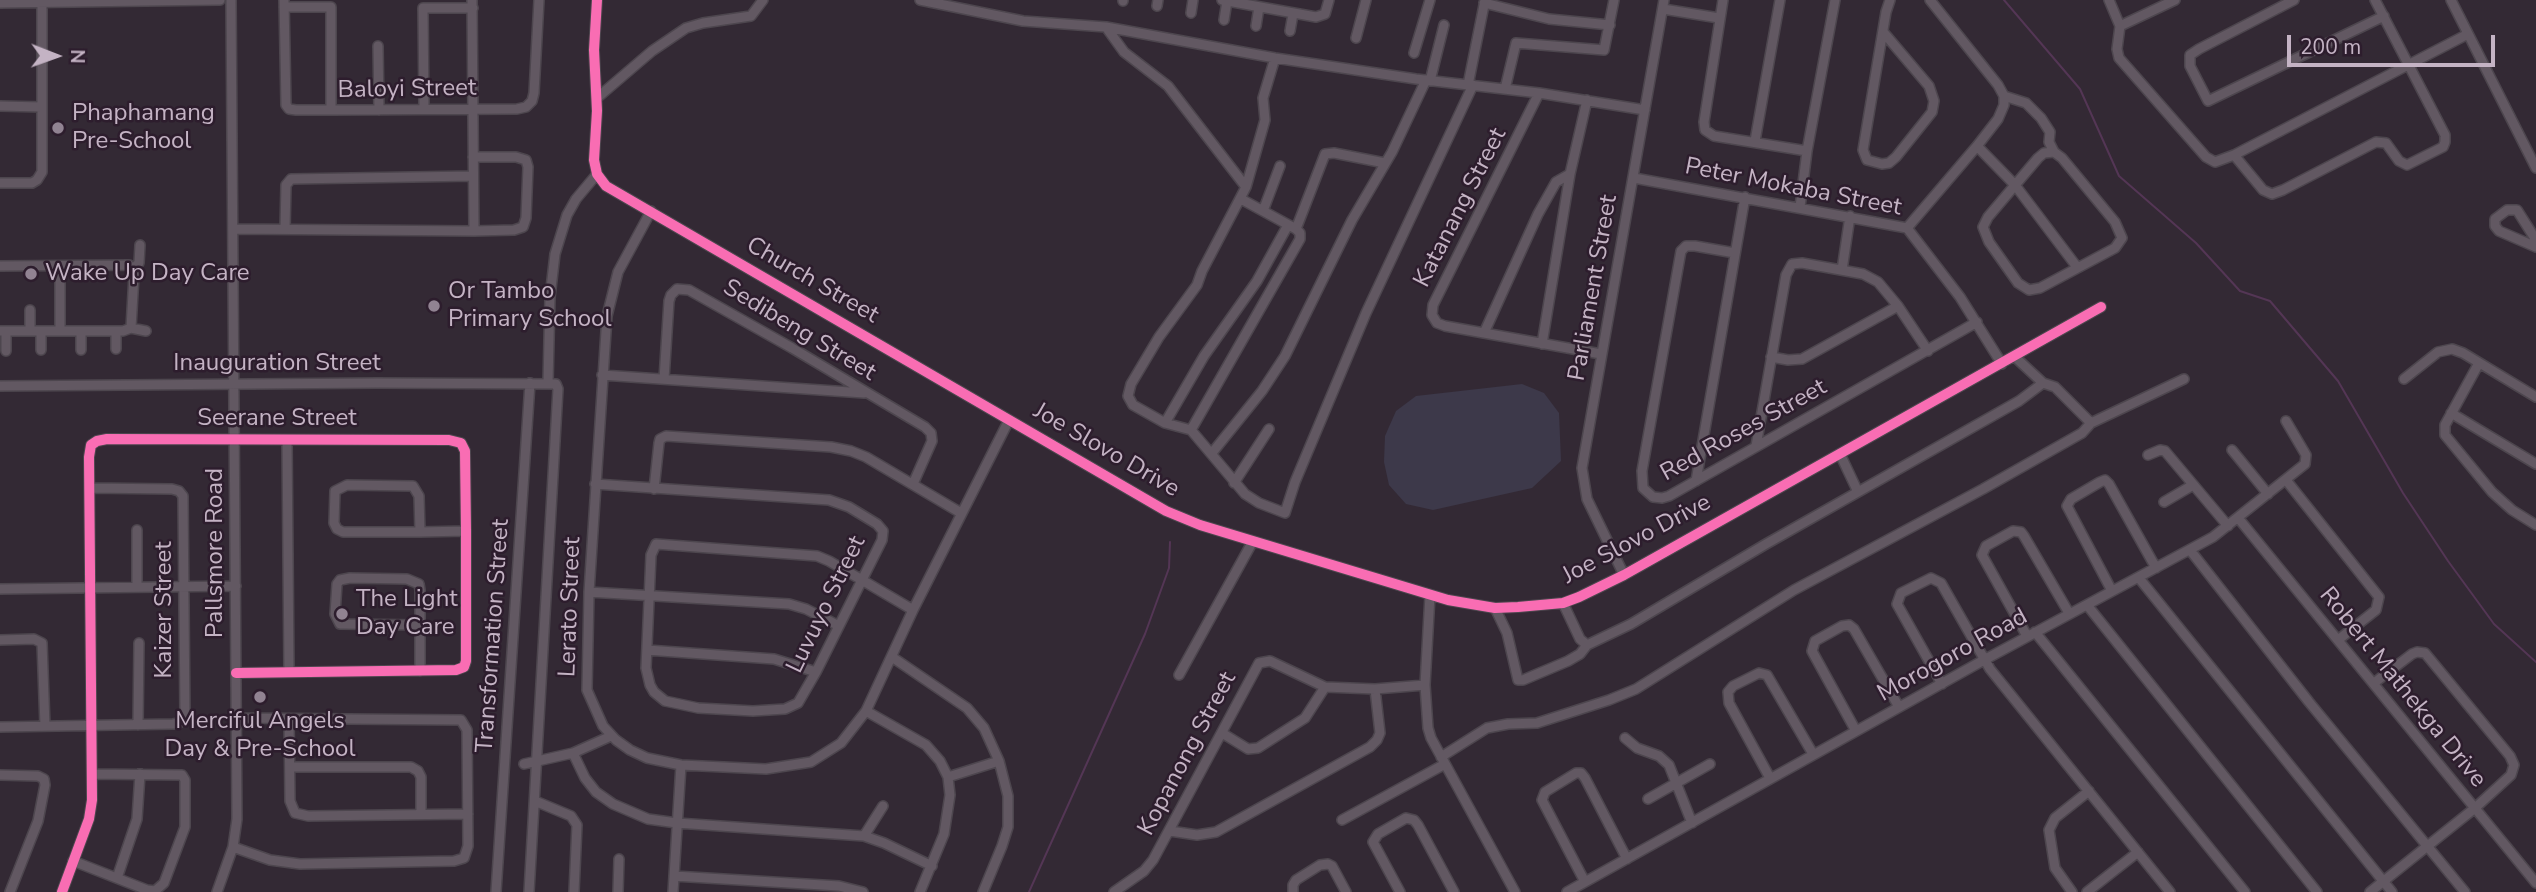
<!DOCTYPE html>
<style>
body{margin:0}
#map{position:relative;width:2536px;height:892px;overflow:hidden;background:#332934;font-family:"Nunito Sans",sans-serif}
canvas{display:block}
.north{position:absolute;left:21px;top:21px;width:70px;height:70px;-webkit-text-stroke:5px #2d1d2d;paint-order:stroke;rotate:91deg;font-size:19px;font-weight:700;line-height:28px;text-align:center;color:#c4b3c4}
.north::after{content:'';display:block;margin:auto;width:24px;height:32px;background:#c4b3c4;clip-path:polygon(50% 0,100% 100%,50% 72%,0 100%)}
.scale{position:absolute;left:2287px;top:35px;width:208px;height:32px;box-sizing:border-box;border:4px solid #c4b3c4;border-top:0;padding-left:9px;font-size:21px;line-height:24px;white-space:nowrap;color:#c4b3c4;-webkit-text-stroke:5px #2d1d2d;paint-order:stroke}
</style>
<div id="map">
<canvas width="2536" height="892"></canvas>
<div class="north">N</div>
<div class="scale">200 m</div>
</div>
<script>
const context = document.querySelector('canvas').getContext('2d');
context.lineJoin = 'round';
function fillPath(path, color) { context.fillStyle = color; context.fill(path, 'evenodd'); }
const shape = rows => new Path2D(rows.map(r => 'M' + r).join(''));
function trace(path, color, width, dash) { context.strokeStyle = color; context.lineWidth = width; context.lineCap = dash ? 'butt' : 'round'; context.setLineDash(dash || []); context.stroke(path); }
function drawText(font, color, halo, rows, align = 'center') {
  context.font = font + ' "Nunito Sans",sans-serif'; context.lineWidth = 5; context.setLineDash([]); context.textBaseline = 'middle'; context.strokeStyle = halo; context.fillStyle = color; for (const [text, x, y, turn = 0] of rows) {
    context.save(); context.translate(x, y); context.rotate((+turn || 0) * Math.PI / 180); context.textAlign = isNaN(turn) ? turn : align; if (halo) context.strokeText(text, 0, 0); context.fillText(text, 0, 0); context.restore();
  }
}
const green = shape([
 [1522,384,1544,393,1559,413,1561,461,1532,488,1433,510,1406,504,1389,485,1384,462,1385,436,1396,411,1416,396]
]);
const stream = shape([
 [2004,0,2080,89,2119,176,2196,243,2240,291,2270,301,2338,381,2403,493,2448,561,2494,624,2536,662],
 [1029,892,1145,634,1169,568,1170,542]
]);
const minor = shape([
 [284,0,286,105,289,109,296,110,331,110,517,109,526,107,532,101,534,93,539,0],
 [472,0,474,231],
 [597,0,594,50,597,111,594,160,597,174,606,186,1166,511,1200,525,1448,600,1495,608,1518,607,1563,603,1579,597,1624,575,2101,307],
 [920,0,1023,21,1106,27,1275,58,1416,79,1539,93,1645,110],
 [1222,0,1316,17,1325,14,1329,0],
 [1723,0,1704,122,1705,130,1714,136,1807,151],
 [2109,0,2120,26,2117,49,2119,58,2206,157,2215,162,2234,155,2468,34],
 [2294,0,2199,49,2190,55,2190,66,2208,101,2384,16],
 [2451,0,2536,168],
 [1123,1,1123,0],
 [0,3,220,0],
 [1484,3,1549,19,1610,25],
 [1157,6,1158,0],
 [284,7,331,7,331,110],
 [1663,9,1719,18],
 [1191,13,1193,0],
 [1224,20,1227,1],
 [1256,26,1259,7],
 [2120,26,2175,0],
 [1106,27,1124,52,1168,86,1246,187,1202,271,1197,285,1159,337,1131,384,1128,396,1133,405,1165,423,1204,356,1257,281,1288,225],
 [1290,31,1293,14],
 [1884,33,1929,86,1934,101,1932,112,1896,157,1889,163,1882,164,1867,160,1863,150,1886,12,1890,0],
 [1356,38,1366,0],
 [378,46,379,110],
 [1414,53,1430,0],
 [1430,81,1444,25],
 [1468,85,1485,0],
 [1505,89,1516,43,1604,50,1614,0],
 [1539,93,1433,305,1432,315,1437,323,1445,326,1601,354],
 [2004,96,2026,103,2041,118,2050,132,2049,142,2054,152],
 [597,98,652,51,686,28,703,23,751,16,763,0],
 [0,106,42,107],
 [424,109,423,8,473,8],
 [1755,141,1780,0],
 [1977,146,2015,185,2077,267],
 [2054,152,2062,158,2115,222,2122,238,2115,248,2040,288,2029,290,2018,283,1989,242,1983,227,1988,217,2038,158,2044,153,2054,152],
 [2234,155,2263,190,2272,194,2283,190,2376,142,2386,143,2399,161,2407,165,2443,147,2445,142,2445,135,2375,0],
 [1634,178,1907,228,1960,297,2002,364],
 [0,183,32,183,37,180,42,172,42,3],
 [1246,187,1265,120,1263,98,1275,58],
 [1241,199,1296,229,1325,154,1334,153,1385,163],
 [1800,207,1807,151,1835,0],
 [651,211,618,272,607,316,589,592,587,690,603,726,616,740,630,750,647,758,681,765,766,769,811,762,841,743,866,711,913,610,1009,420],
 [1263,211,1280,166],
 [1907,228,1977,146,1998,119,2004,105,2004,96,1998,85,1930,0],
 [234,229,474,231,514,230,523,227,526,218,528,167,526,160,516,157,473,157],
 [285,229,286,185,291,179,473,176],
 [2536,240,2517,210,2507,210,2495,219,2495,226,2499,231,2536,247],
 [1735,253,1695,246,1686,246,1681,251,1642,471,1643,488,1653,497,1662,498,1669,496,1977,322],
 [0,266,129,265,134,275,131,328],
 [60,266,60,331],
 [133,269,139,263,140,245],
 [1842,270,1850,216],
 [0,331,123,331,131,328,146,331],
 [6,331,6,351],
 [30,331,30,310],
 [41,331,41,350],
 [116,331,116,349],
 [1484,333,1538,214,1556,182,1570,174],
 [1542,344,1570,174,1587,100],
 [81,350,81,331],
 [1771,357,1788,360,1802,359,1898,306],
 [2479,363,2445,425,2445,435,2492,492,2512,510,2536,525],
 [602,375,864,393],
 [664,379,669,301,671,295,677,289,689,290,792,348,925,427,931,433,932,441,913,484],
 [2404,379,2438,352,2452,349,2463,353,2536,397],
 [548,383,550,297,555,254,567,215,576,199,597,174],
 [2043,383,2055,387,2091,423],
 [0,386,377,383,556,384,558,389,529,892],
 [2451,413,2536,464],
 [1165,423,1191,430,1245,494,1259,503,1285,513,1295,482,1366,313,1473,85],
 [1191,430,1300,239,1300,233,1296,229],
 [287,440,289,672],
 [1756,446,1786,275,1792,264,1802,263,1863,274,1878,282,1898,306,1928,351],
 [2232,450,2268,494],
 [1212,453,1262,391,1285,356,1352,220,1392,152,1426,80],
 [1840,454,1858,492],
 [2148,455,2160,450,2165,451,2228,526],
 [2286,480,2379,597,2376,610,2338,640],
 [1696,481,1745,197],
 [1234,483,1269,429],
 [595,484,829,500,849,507,877,524,883,531,882,540,816,672,798,703,785,709,753,711,698,708,665,701,654,692,650,685,646,668,651,555,656,544,817,556,829,561,862,580,913,610],
 [654,489,659,443,660,439,666,436,831,447,851,451,866,457,961,513],
 [2164,502,2193,485],
 [2239,519,2536,883],
 [137,530,137,587],
 [420,532,419,496,413,486,347,485,335,491,334,523,337,529,343,532,420,532,466,531],
 [2190,550,2309,702,2465,892],
 [1624,575,1587,499,1582,468,1664,0],
 [2139,578,2392,892],
 [0,589,236,586],
 [2112,591,2067,506,2071,499,2100,482,2105,480,2109,484,2156,568],
 [589,592,789,604,806,609,839,626],
 [1430,595,1425,685,1428,728,1431,738,1515,892],
 [1563,603,1580,639,1587,645],
 [2087,605,2317,892],
 [1495,608,1507,633,1518,680,1523,680,1568,661,1580,654,1587,645,1631,624,1766,544,2019,401,2043,383,2015,357],
 [419,625,340,624,335,614,337,584,340,580,350,578,407,579,419,584,420,590,420,671],
 [2035,632,2245,892],
 [2027,636,1982,555,1986,546,2013,531,2021,532,2024,536,2069,613],
 [0,640,34,639,42,643,45,726],
 [647,650,774,659,816,672],
 [892,657,967,708,984,728,999,761,1008,796,1008,827,1002,846,983,892],
 [1179,675,1253,541],
 [1942,684,1897,604,1901,593,1931,578,1941,583,1990,669,2170,892],
 [866,711,926,745,940,761,948,777,950,795,944,834,920,892],
 [289,719,290,801,295,813,308,816,468,814],
 [138,725,139,643],
 [0,727,173,724,179,723,185,716,183,496,179,491,172,489,90,488],
 [1856,731,1812,651,1815,641,1842,626,1849,625,1854,629,1899,707],
 [1222,733,1248,749,1258,748,1305,718,1325,687],
 [1625,738,1637,748,1659,756,1669,765,1692,823],
 [573,753,585,778,596,792,613,804,648,819,677,823,864,836,884,843,932,866],
 [1441,757,1487,728,1508,724,1537,723,1609,700,1636,689,1794,590,1983,489,2082,433,2091,423,2184,379],
 [524,764,573,753,611,736],
 [290,767,411,767,418,771,421,777,421,814],
 [0,775,38,776,44,779,45,785,38,821,10,892],
 [948,777,999,761],
 [1770,778,1729,703,1728,692,1733,686,1759,673,1767,675,1813,754],
 [1648,799,1710,764],
 [535,801,571,816,577,825,574,892],
 [1342,820,1445,764],
 [1170,831,1197,835,1216,832,1370,747,1377,740,1380,733,1375,689],
 [864,836,883,806],
 [233,847,270,860,300,864,454,861,464,858,468,846,467,730,461,720,237,718],
 [73,861,147,890,155,891,164,883,185,827,185,780,182,775,92,774],
 [674,876,839,886,863,892],
 [117,878,137,819,140,774],
 [1585,882,1542,800,1545,792,1576,773,1581,773,1585,778,1627,859],
 [62,892,89,819,92,800,89,457,91,445,97,441,107,439,449,440,461,443,465,451,466,531,466,661,464,667,456,670,236,673],
 [217,892,233,847,237,819,231,0],
 [496,892,530,383],
 [618,892,619,859],
 [673,892,681,765],
 [1114,892,1144,871,1153,860,1259,663,1270,661,1325,687,1375,689,1425,685],
 [1293,892,1293,885,1296,880,1320,865,1328,864,1332,866,1346,892],
 [1400,892,1373,842,1378,834,1406,818,1414,820,1418,825,1454,892],
 [1567,892,1984,660,2213,537,2305,464,2306,455,2286,421],
 [2072,892,2055,868,2049,830,2055,818,2089,791],
 [2087,892,2138,852],
 [2370,892,2475,808,2511,775,2514,765,2510,756,2425,653,2417,652,2412,654,2374,683]
]);
const cycleway = shape([
 [597,0,594,50,597,111,594,160,597,174,606,186,1166,511,1200,525,1448,600,1495,608,1518,607,1563,603,1579,597,1624,575,2101,307],
 [62,892,89,819,92,800,89,457,91,445,97,441,107,439,449,440,461,443,465,451,466,531,466,661,464,667,456,670,236,673]
]);
const markers = [
 [58,128,7,"#918392"],
 [31,274,7,"#918392"],
 [434,306,7,"#918392"],
 [342,614,7,"#918392"],
 [260,697,7,"#918392"]
];
const streetNames = [
 ["Baloyi Street",407,90,-1],
 ["Peter Mokaba Street",1793,188,11],
 ["Katanang Street",1461,208,-63],
 ["Church Street",812,281,30],
 ["Parliament Street",1594,288,-80],
 ["Sedibeng Street",799,331,31],
 ["Inauguration Street",277,364],
 ["Seerane Street",277,419],
 ["Red Roses Street",1744,431,-29],
 ["Joe Slovo Drive",1106,451,30],
 ["Joe Slovo Drive",1637,540,-28],
 ["Pallsmore Road",216,553,-90],
 ["Luvuyo Street",827,605,-64],
 ["Lerato Street",571,607,-88],
 ["Kaizer Street",165,610,-90],
 ["Transformation Street",494,636,-86],
 ["Morogoro Road",1953,656,-29],
 ["Robert Mathekga Drive",2402,688,51],
 ["Kopanong Street",1188,754,-62]
];
const poiNames = [
 ["Phaphamang",72,114],
 ["Pre-School",72,142],
 ["Wake Up Day Care",45,274],
 ["Or Tambo",448,292],
 ["Primary School",448,320],
 ["The Light",356,600],
 ["Day Care",356,628],
 ["Merciful Angels",260,722,"center"],
 ["Day & Pre-School",260,750,"center"]
];
fillPath(green, '#3d394a');
trace(stream, '#543655', 2);
trace(minor, '#4d464e', 12);
trace(minor, '#625862', 9);
trace(cycleway, '#f96db3', 10);
for (const [x, y, r, color] of markers) { const dot = new Path2D(); dot.arc(x, y, r, 0, 2 * Math.PI); context.fillStyle = color; context.fill(dot); trace(dot, '#2d1d2d', 2.5); }
drawText('24px', '#c4b3c4', '#2d1d2d', streetNames);
drawText('24px', '#c4b3c4', '#2d1d2d', poiNames, 'left');
</script>
